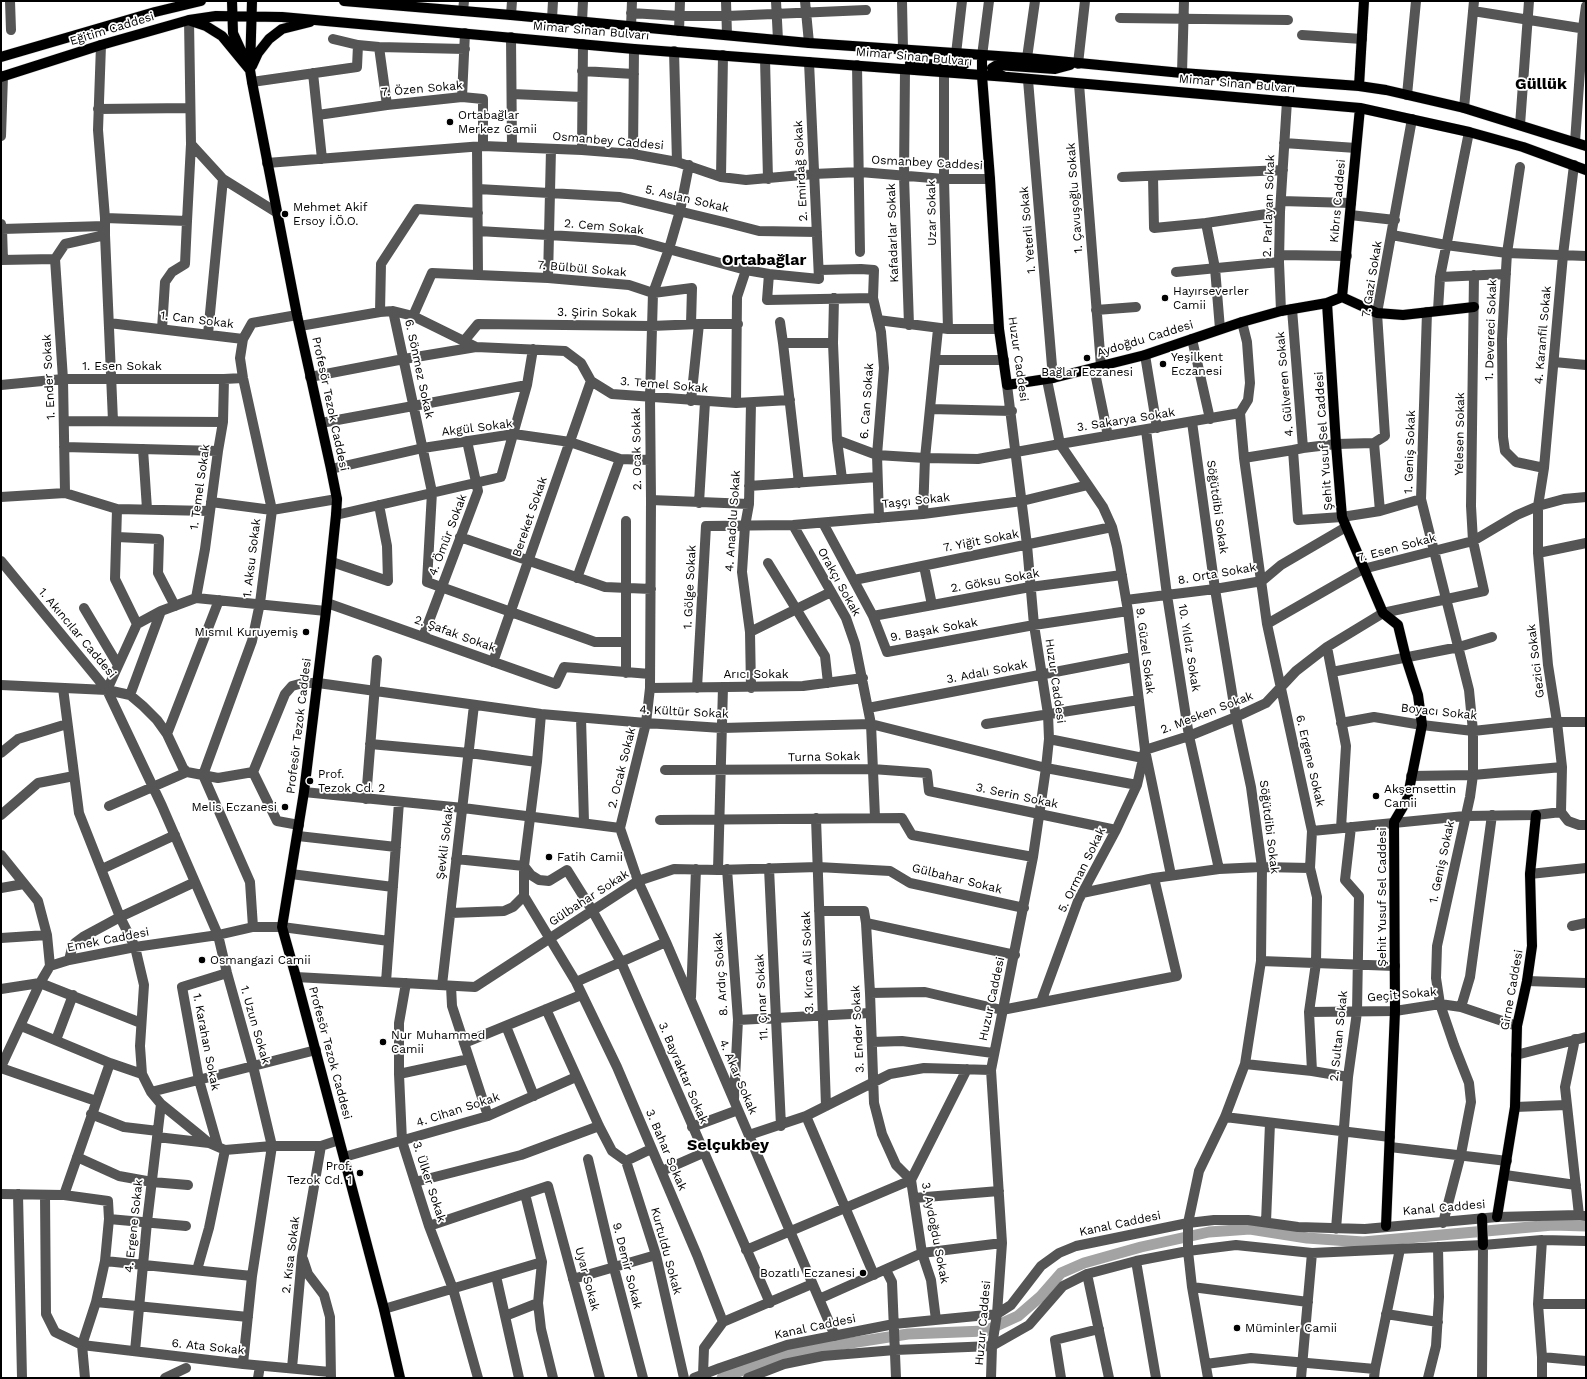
<!DOCTYPE html>
<meta charset="utf-8">
<style>
body{margin:0}
#map{position:relative;width:1587px;height:1379px;overflow:hidden;background:#fff;font-family:"Work Sans",sans-serif}
canvas{display:block}
.frame{position:absolute;inset:0;border:2px solid #000;pointer-events:none}
</style>
<div id="map">
<canvas width="1587" height="1379"></canvas>
<div class="frame"></div>
</div>
<script>
const context = document.querySelector('canvas').getContext('2d');
context.lineJoin = 'round';
const shape = rows => new Path2D(rows.map(r => 'M' + r).join(''));
function trace(path, color, width, dash) { context.strokeStyle = color; context.lineWidth = width; context.lineCap = dash ? 'butt' : 'round'; context.setLineDash(dash || []); context.stroke(path); }
function drawText(font, color, halo, rows, align = 'center') {
  context.font = font + ' "Work Sans",sans-serif'; context.lineWidth = 3.5; context.setLineDash([]); context.textBaseline = 'middle'; context.strokeStyle = halo; context.fillStyle = color; for (const [text, x, y, turn = 0] of rows) {
    context.save(); context.translate(x, y); context.rotate((+turn || 0) * Math.PI / 180); context.textAlign = isNaN(turn) ? turn : align; if (halo) context.strokeText(text, 0, 0); context.fillText(text, 0, 0); context.restore();
  }
}
const canal = shape([
 [722,1378,783,1355,825,1347,908,1334,985,1331,1018,1316,1040,1297,1061,1273,1084,1263,1141,1247,1209,1232,1250,1229,1307,1238,1363,1242,1553,1225,1586,1226]
]);
const minor = shape([
 [10,1,11,30],
 [726,1,727,35],
 [776,1,778,40],
 [805,1,809,43],
 [902,1,903,50],
 [463,11,464,1],
 [1473,11,1586,29],
 [631,13,679,16,727,16,866,10],
 [511,15,512,1],
 [1120,18,1288,20],
 [552,19,553,1],
 [582,22,583,1],
 [631,27,632,1],
 [679,31,680,1],
 [1302,35,1362,39],
 [511,37,512,147],
 [333,39,358,45,379,47,465,49],
 [101,45,98,130,105,218,105,235,113,421],
 [379,47,387,105],
 [674,51,677,162],
 [956,54,962,1],
 [982,56,989,1],
 [1027,58,1035,1],
 [765,59,768,179],
 [1078,64,1085,1],
 [857,65,860,252],
 [905,69,904,176,909,325],
 [582,71,634,74],
 [313,73,322,159],
 [944,73,944,179,948,329],
 [1182,73,1184,1],
 [1028,80,1053,378],
 [252,82,357,67,358,45],
 [1079,84,1101,366],
 [512,94,582,97],
 [1407,95,1416,1],
 [462,97,465,33],
 [1464,108,1474,1],
 [98,109,190,108],
 [318,115,387,105,462,97,483,99,483,146],
 [1520,125,1529,1],
 [1,136,3,76],
 [1575,142,1583,28,1586,6],
 [1284,143,1356,148],
 [191,144,223,179,276,212],
 [477,147,478,275],
 [582,150,583,44],
 [633,154,634,49],
 [267,163,483,146,582,150,633,154,677,162,721,177,746,180,813,174,860,172,944,179,990,179],
 [1520,167,1507,253,1502,339,1503,437,1505,451,1516,462,1544,468],
 [1153,176,1154,228,1206,223,1280,212],
 [721,177,723,55],
 [1122,177,1283,170],
 [478,189,620,197,728,223,759,231,817,232],
 [1281,201,1351,203],
 [1350,215,1395,220],
 [105,218,187,221,191,144,189,20],
 [1206,223,1215,268,1220,329],
 [1,224,2,229,105,226],
 [2,229,3,260],
 [478,231,635,240,746,270,769,274,819,279,809,62],
 [1392,235,1446,245,1507,253,1586,256],
 [1279,255,1347,256],
 [55,259,63,379,65,493],
 [1,260,55,259,65,244,105,235],
 [819,270,861,269,874,270,873,298,881,332,884,368,877,455,879,518],
 [1176,272,1279,262],
 [769,274,767,300,873,298],
 [1440,277,1506,274],
 [548,278,551,149],
 [834,298,833,343,837,440,842,479],
 [1292,309,1303,448,1293,450,1298,520,1342,517,1380,511,1421,499],
 [1096,310,1136,307],
 [1438,310,1440,277,1469,132],
 [393,311,432,492,427,582,595,642,625,642],
 [1281,311,1279,262,1280,212,1287,101],
 [380,312,381,264,417,209,478,213],
 [1427,312,1421,499,1469,690,1473,731,1473,775,1470,797,1437,946,1436,978,1440,1004,1454,1045,1469,1083,1471,1102,1461,1154,1443,1223],
 [413,316,432,273,478,275,548,278,629,285,653,293,692,288,691,324],
 [878,320,948,329,999,329],
 [780,322,783,343],
 [1242,322,1247,342,1250,383,1248,400,1240,413,1244,458,1267,624,1312,831,1310,868,1317,897,1316,963,1309,1012,1312,1071],
 [109,323,243,339,252,323,297,315],
 [300,326,380,312,393,311,413,316,476,347,565,351,581,363,591,381,612,394,736,403,790,400],
 [162,329,165,282,172,272,185,264,187,221],
 [208,334,223,179],
 [1192,339,1210,419],
 [464,341,478,324,651,326,699,324,738,324],
 [1145,355,1157,428],
 [936,360,1004,360],
 [1554,362,1586,365],
 [1094,368,1108,436],
 [310,377,404,359,476,347],
 [1047,380,1060,444,1103,507,1112,527,1117,547,1128,611,1145,750,1171,875],
 [1,385,63,379,224,379,243,378],
 [691,401,699,324],
 [736,403,737,297,746,270],
 [751,403,749,504,745,526,742,572,750,632,751,688],
 [930,409,1012,411],
 [64,421,223,422],
 [1192,422,1215,589,1236,717,1251,787,1262,867,1261,961,1245,1064,1225,1117,1199,1171,1188,1223,1188,1251,1192,1287,1208,1378],
 [321,423,527,385],
 [1146,430,1167,595,1189,736,1219,869],
 [837,440,877,455,925,458,978,459,1060,444,1240,413],
 [64,447,218,451],
 [1303,448,1336,444,1374,443],
 [143,449,147,509],
 [1244,458,1293,450],
 [331,469,423,448,514,434,570,442,620,459,650,460],
 [799,483,783,343,833,343],
 [749,486,877,477],
 [1,497,65,493,117,509,209,511],
 [651,500,749,504],
 [211,502,272,510,337,499],
 [699,503,705,402],
 [117,509,115,579,137,624],
 [1380,511,1374,443,1385,436,1377,313,1412,119],
 [923,514,925,458,938,329],
 [336,515,501,477,527,385,533,349],
 [823,523,873,616,887,652,1034,625,1128,611],
 [793,525,846,618,855,644,871,724,875,817],
 [117,537,159,539,158,573,175,606],
 [460,537,605,587,651,589],
 [1538,553,1586,543],
 [1,561,107,690,162,806,218,935,227,973,253,1066,272,1146,252,1276,243,1364],
 [332,562,388,581,387,546,379,505],
 [768,563,825,656,828,683],
 [924,566,932,605],
 [577,578,620,459],
 [854,580,1112,527],
 [196,598,205,549,218,451,223,422,224,379],
 [1126,600,1215,589,1262,581,1281,565,1346,527],
 [327,603,556,684,564,667,650,674],
 [84,608,118,665],
 [873,616,1030,587,1122,575],
 [1267,624,1363,569,1473,541,1517,515,1538,506,1564,499,1586,497],
 [750,632,831,592],
 [423,637,478,491,467,441],
 [1327,647,1346,746,1341,828],
 [493,662,591,381],
 [1332,672,1459,647,1492,637],
 [626,673,626,521],
 [1,685,107,690,130,695,143,706,157,720,167,734,183,768,187,772,218,778,253,772,277,821,299,825],
 [63,688,79,813,120,917,135,947,144,985,140,1046,142,1074,151,1092,161,1104,198,1134,209,1143,225,1150,272,1146,321,1146,339,1140],
 [650,688,803,686,863,678],
 [697,688,706,526,793,525,923,514,1022,501,1088,485],
 [107,690,137,624,161,611,196,598,326,611],
 [130,695,161,611],
 [868,708,1133,657],
 [581,718,584,822],
 [1341,723,1374,717,1422,725,1473,731,1557,722,1586,722],
 [986,724,1139,700],
 [167,734,219,600],
 [1049,739,1143,758],
 [370,744,469,753,537,762],
 [1,753,18,739,67,724],
 [665,770,872,769,927,773,929,791,1116,830],
 [253,772,285,694,292,686,303,683,318,683,541,714,646,723,722,728,871,724,1046,768,1137,785],
 [203,775,252,641,260,603,272,510,243,378,240,358,243,339],
 [203,775,250,882,253,927],
 [1411,776,1473,775,1562,767],
 [304,792,463,808,620,828,646,723,650,688,651,500,650,397,653,293,669,249,680,211,689,165],
 [366,799,377,660],
 [109,806,187,772],
 [1561,812,1562,767,1557,722,1548,665,1538,553,1538,506,1544,468,1563,255,1574,165],
 [1,815,38,783,74,776],
 [816,818,826,1106],
 [660,820,902,818,912,835,1033,857],
 [620,828,638,881,666,942,835,1336],
 [1312,831,1465,816,1536,815,1561,812,1568,821,1579,825,1586,825],
 [298,836,396,847],
 [1,855,38,901,47,935,50,966],
 [456,859,524,866,531,875,539,880,549,881,567,870,592,910,621,962,770,1303],
 [769,868,781,1126],
 [102,869,175,835],
 [727,869,738,1020,734,1099],
 [718,870,723,687],
 [291,874,393,887],
 [1530,874,1586,868],
 [1,888,24,884],
 [1082,893,1154,878],
 [524,896,576,982,617,1067,697,1255,723,1322,704,1348,703,1375],
 [451,913,504,911,513,907,524,896,524,866,537,762,541,714],
 [866,923,1015,955],
 [1572,926,1586,923],
 [1,938,47,935],
 [69,960,72,948,75,943,83,937,120,917,195,882],
 [1261,961,1395,966],
 [296,977,475,987,638,881,674,869,718,870,818,867,890,871,910,883,1024,908],
 [1527,981,1586,983],
 [386,982,399,802],
 [576,982,666,942],
 [406,983,399,1023,399,1074,402,1141,429,1226,453,1289,478,1378],
 [442,985,474,705],
 [451,986,452,1006,488,1116],
 [1,989,40,983,141,1023],
 [870,993,925,992,1002,1010,1177,976,1154,878,1219,869,1262,867,1310,868],
 [691,997,696,869],
 [1041,1002,1078,901,1116,830,1137,785,1145,750,1189,736,1236,717,1266,703,1296,671,1327,647,1383,613,1484,591,1473,541,1471,506,1474,275],
 [1461,1007,1470,977,1492,815],
 [546,1009,599,1126,612,1151,626,1161],
 [1309,1012,1395,1011,1440,1004,1461,1007,1517,1026],
 [738,1020,870,1013],
 [21,1026,110,1063,142,1074],
 [506,1026,534,1096],
 [1575,1039,1565,1087,1579,1215],
 [56,1040,73,995],
 [872,1042,902,1041,993,1053],
 [464,1043,581,995],
 [1516,1055,1586,1037],
 [1245,1064,1312,1071,1348,1077],
 [1,1067,40,983,50,966,69,960,135,947,218,935,253,927,282,927,389,941],
 [1,1068,96,1101],
 [399,1074,469,1059],
 [151,1092,316,1050],
 [1515,1107,1566,1105],
 [91,1114,124,1127,158,1131],
 [806,1116,874,1275],
 [1225,1117,1390,1137],
 [692,1127,738,1110],
 [749,1135,806,1116,890,1074,924,1068,991,1070],
 [157,1137,209,1143],
 [218,1147,199,1080,182,987,227,973],
 [1390,1147,1507,1161],
 [651,1149,626,1161,656,1255,684,1378],
 [77,1157,119,1176,152,1182,188,1185],
 [344,1157,488,1116,576,1077],
 [588,1159,614,1268,643,1378],
 [662,1171,703,1153],
 [1505,1175,1576,1185],
 [415,1182,521,1155,599,1126],
 [1,1194,64,1195,108,1201,109,1219,105,1261,96,1302,82,1345,85,1378],
 [18,1194,22,1378],
 [45,1195,46,1314,55,1332,82,1345,243,1364,330,1372],
 [64,1195,110,1063],
 [914,1198,999,1191],
 [109,1219,186,1226],
 [1266,1222,1270,1123],
 [429,1226,548,1186,600,1378],
 [1336,1229,1348,1077,1357,1012,1359,896,1345,880,1351,827],
 [1542,1240,1538,1304,1542,1357,1542,1378],
 [746,1250,911,1180,896,1165,882,1134,874,1103,870,993,866,923,864,911,819,911],
 [303,1259,308,1274,324,1295,330,1317,331,1378],
 [105,1261,252,1276],
 [1136,1261,1156,1378],
 [197,1270,209,1228,225,1150],
 [886,1270,892,1282,896,1378],
 [1087,1274,1109,1378],
 [496,1276,519,1378],
 [573,1279,656,1255],
 [1192,1287,1308,1302],
 [819,1299,922,1253,1002,1243],
 [96,1302,248,1317],
 [538,1303,541,1329,553,1378],
 [1538,1304,1586,1304],
 [384,1309,542,1262],
 [1386,1314,1438,1322],
 [505,1316,538,1303,542,1262,525,1194],
 [936,1320,931,1280,922,1253,911,1180,967,1069],
 [723,1322,812,1284],
 [135,1351,147,1222,161,1104],
 [1542,1357,1586,1361],
 [1206,1364,1251,1358,1375,1369],
 [292,1368,302,1256,321,1146],
 [165,1378,186,1368],
 [258,1378,260,1366],
 [694,1378,720,1368,787,1345,894,1324,997,1314,1011,1305,1041,1266,1059,1253,1076,1246,1188,1223,1214,1220,1248,1220,1298,1227,1365,1229,1497,1217,1579,1215,1586,1216],
 [748,1378,784,1364,823,1356,895,1350,992,1346,1029,1325,1063,1286,1087,1274,1136,1261,1188,1251,1236,1245,1312,1253,1483,1245,1542,1240,1586,1241],
 [991,1378,992,1346,997,1314,1002,1243,991,1070,1033,857,1046,768,1049,739,1048,714,1034,625,1027,545,1007,385],
 [1061,1378,1055,1340,1099,1329],
 [1301,1378,1312,1253],
 [1374,1378,1375,1369,1400,1249],
 [1428,1378,1436,1346,1439,1297,1438,1247],
 [1482,1378,1483,1245]
]);
const major = shape([
 [232,1,233,33,244,57],
 [252,1,250,70,252,82,297,315,331,469,337,499,336,515,326,611,304,792,282,927,296,977,384,1309,400,1378],
 [344,1,511,15,809,43,1027,58,1182,73,1359,86,1386,90,1464,108,1586,146],
 [191,21,206,26,222,36,250,70],
 [982,56,982,76,990,179,999,329,1007,385,1053,378,1145,355,1242,322,1281,311,1327,303,1342,297,1377,313,1403,315,1474,307],
 [1,57,155,12,201,1],
 [910,63,962,66,966,63,965,59,956,54],
 [252,66,258,53,269,39,282,29,310,22],
 [1003,76,994,73,992,68,997,65,1055,69,1070,65],
 [1,77,101,45,189,20,216,16,282,17,634,49,1008,77,1360,108,1469,132,1523,147,1586,170],
 [1359,86,1364,1],
 [1342,297,1360,108],
 [1327,303,1336,444,1342,517,1383,613,1398,625,1406,658,1418,695,1422,725,1407,800,1394,822,1395,1011,1386,1226],
 [1497,1217,1515,1107,1517,1026,1527,981,1532,946,1530,874,1536,815],
 [1482,1218,1483,1245]
]);
const markers = [
 [450,122,4,"#000"],
 [285,214,4,"#000"],
 [1165,298,4,"#000"],
 [1087,358,4,"#000"],
 [1163,364,4,"#000"],
 [306,632,4,"#000"],
 [310,781,4,"#000"],
 [1376,796,4,"#000"],
 [285,807,4,"#000"],
 [549,857,4,"#000"],
 [202,960,4,"#000"],
 [383,1042,4,"#000"],
 [360,1173,4,"#000"],
 [863,1273,4,"#000"],
 [1237,1328,4,"#000"]
];
const streetNames = [
 ["Eğitim Caddesi",112,29,-17],
 ["Mimar Sinan Bulvarı",591,31,5],
 ["Mimar Sinan Bulvarı",914,57,5],
 ["Mimar Sinan Bulvarı",1237,84,5],
 ["7. Özen Sokak",422,89,-5],
 ["Osmanbey Caddesi",608,141,5],
 ["Osmanbey Caddesi",927,163,3],
 ["2. Emirdağ Sokak",801,171,-93],
 ["1. Çavuşoğlu Sokak",1075,198,-94],
 ["5. Aslan Sokak",687,199,13],
 ["Kıbrıs Caddesi",1338,201,-85],
 ["2. Parlayan Sokak",1269,206,-88],
 ["Uzar Sokak",932,213,-91],
 ["2. Cem Sokak",604,227,5],
 ["1. Yeterli Sokak",1028,230,-95],
 ["Kafadarlar Sokak",893,233,-92],
 ["7. Bülbül Sokak",582,269,5],
 ["7. Gazi Sokak",1372,279,-81],
 ["3. Şirin Sokak",597,313,1],
 ["1. Can Sokak",197,320,7],
 ["1. Devereci Sokak",1491,330,-88],
 ["4. Karanfil Sokak",1543,335,-85],
 ["Aydoğdu Caddesi",1145,339,-17],
 ["Huzur Caddesi",1018,359,82],
 ["1. Esen Sokak",122,366],
 ["6. Sönmez Sokak",419,369,78],
 ["1. Ender Sokak",49,377,-93],
 ["4. Gülveren Sokak",1285,384,-95],
 ["3. Temel Sokak",664,385,5],
 ["6. Can Sokak",867,401,-86],
 ["Profesör Tezok Caddesi",330,404,78],
 ["3. Sakarya Sokak",1126,420,-9],
 ["Akgül Sokak",477,428,-7],
 ["Yelesen Sokak",1460,434,-89],
 ["Şehit Yusuf Sel Caddesi",1324,441,-94],
 ["2. Ocak Sokak",637,449,-91],
 ["1. Geniş Sokak",1410,452,-88],
 ["1. Temel Sokak",200,487,-82],
 ["Taşçı Sokak",916,501,-6],
 ["Söğütdibi Sokak",1217,507,82],
 ["Bereket Sokak",530,517,-71],
 ["4. Anadolu Sokak",733,521,-86],
 ["4. Ömür Sokak",448,535,-69],
 ["7. Yiğit Sokak",981,541,-11],
 ["7. Esen Sokak",1397,548,-15],
 ["1. Aksu Sokak",252,558,-83],
 ["8. Orta Sokak",1217,574,-10],
 ["2. Göksu Sokak",995,581,-10],
 ["Orakçı Sokak",839,582,61],
 ["1. Gölge Sokak",690,587,-87],
 ["9. Başak Sokak",934,630,-10],
 ["1. Akıncılar Caddesi",77,633,50],
 ["2. Şafak Sokak",455,634,20],
 ["10. Yıldız Sokak",1189,648,81],
 ["9. Güzel Sokak",1145,651,83],
 ["Gezici Sokak",1536,661,-97],
 ["3. Adalı Sokak",987,672,-11],
 ["Arıcı Sokak",756,674],
 ["Huzur Caddesi",1055,681,82],
 ["4. Kültür Sokak",684,712,3],
 ["Boyacı Sokak",1439,712,6],
 ["2. Mesken Sokak",1207,713,-21],
 ["Profesör Tezok Caddesi",299,726,-83],
 ["Turna Sokak",824,757,-1],
 ["6. Ergene Sokak",1310,761,77],
 ["2. Ocak Sokak",622,768,-76],
 ["3. Serin Sokak",1017,796,12],
 ["Söğütdibi Sokak",1269,827,83],
 ["Şevkli Sokak",445,843,-83],
 ["1. Geniş Sokak",1442,862,-78],
 ["5. Orman Sokak",1082,870,-64],
 ["Gülbahar Sokak",957,879,14],
 ["Şehit Yusuf Sel Caddesi",1382,897,-90],
 ["Gülbahar Sokak",589,898,-33],
 ["Emek Caddesi",108,940,-11],
 ["3. Kırca Ali Sokak",808,962,-92],
 ["8. Ardıç Sokak",721,974,-94],
 ["Girne Caddesi",1512,990,-80],
 ["Geçit Sokak",1402,995,-5],
 ["11. Çınar Sokak",762,997,-93],
 ["Huzur Caddesi",992,999,-78],
 ["1. Uzun Sokak",255,1025,74],
 ["3. Ender Sokak",858,1029,-93],
 ["2. Sultan Sokak",1339,1036,-84],
 ["1. Karahan Sokak",206,1042,79],
 ["Profesör Tezok Caddesi",330,1053,75],
 ["3. Bayraktar Sokak",683,1073,67],
 ["4. Akar Sokak",738,1077,67],
 ["4. Cihan Sokak",458,1110,-18],
 ["3. Bahar Sokak",666,1150,67],
 ["3. Ülker Sokak",429,1182,72],
 ["Kanal Caddesi",1444,1208,-5],
 ["Kanal Caddesi",1120,1224,-12],
 ["4. Ergene Sokak",134,1226,-84],
 ["3. Aydoğdu Sokak",935,1233,79],
 ["Kurtuldu Sokak",666,1251,75],
 ["2. Kısa Sokak",291,1255,-83],
 ["9. Demir Sokak",627,1266,76],
 ["Uyar Sokak",587,1279,75],
 ["Huzur Caddesi",983,1323,-85],
 ["Kanal Caddesi",815,1327,-12],
 ["6. Ata Sokak",208,1347,6]
];
const poiNames = [
 ["Ortabağlar",458,115],
 ["Merkez Camii",458,129],
 ["Mehmet Akif",293,207],
 ["Ersoy İ.Ö.O.",293,221],
 ["Hayırseverler",1173,291],
 ["Camii",1173,305],
 ["Yeşilkent",1171,357],
 ["Eczanesi",1171,371],
 ["Bağlar Eczanesi",1087,372,"center"],
 ["Mısmıl Kuruyemiş",298,632,"right"],
 ["Prof.",318,774],
 ["Tezok Cd. 2",318,788],
 ["Akşemsettin",1384,789],
 ["Camii",1384,803],
 ["Melis Eczanesi",277,807,"right"],
 ["Fatih Camii",557,857],
 ["Osmangazi Camii",210,960],
 ["Nur Muhammed",391,1035],
 ["Camii",391,1049],
 ["Prof.",352,1166,"right"],
 ["Tezok Cd. 1",352,1180,"right"],
 ["Bozatlı Eczanesi",855,1273,"right"],
 ["Müminler Camii",1245,1328]
];
const districtNames = [
 ["Güllük",1541,84],
 ["Ortabağlar",764,260],
 ["Selçukbey",728,1145]
];
trace(canal, '#a3a3a3', 11);
trace(major, '#dbdbdb', 11);
trace(minor, '#555', 10);
trace(major, '#000', 10);
for (const [x, y, r, color] of markers) { const dot = new Path2D(); dot.arc(x, y, r, 0, 2 * Math.PI); context.fillStyle = color; context.fill(dot); trace(dot, '#fff', 1.5); }
drawText('12px', '#000', '#fff', streetNames);
drawText('12px', '#000', '#fff', poiNames, 'left');
drawText('bold 16px', '#000', '#fff', districtNames);
</script>
